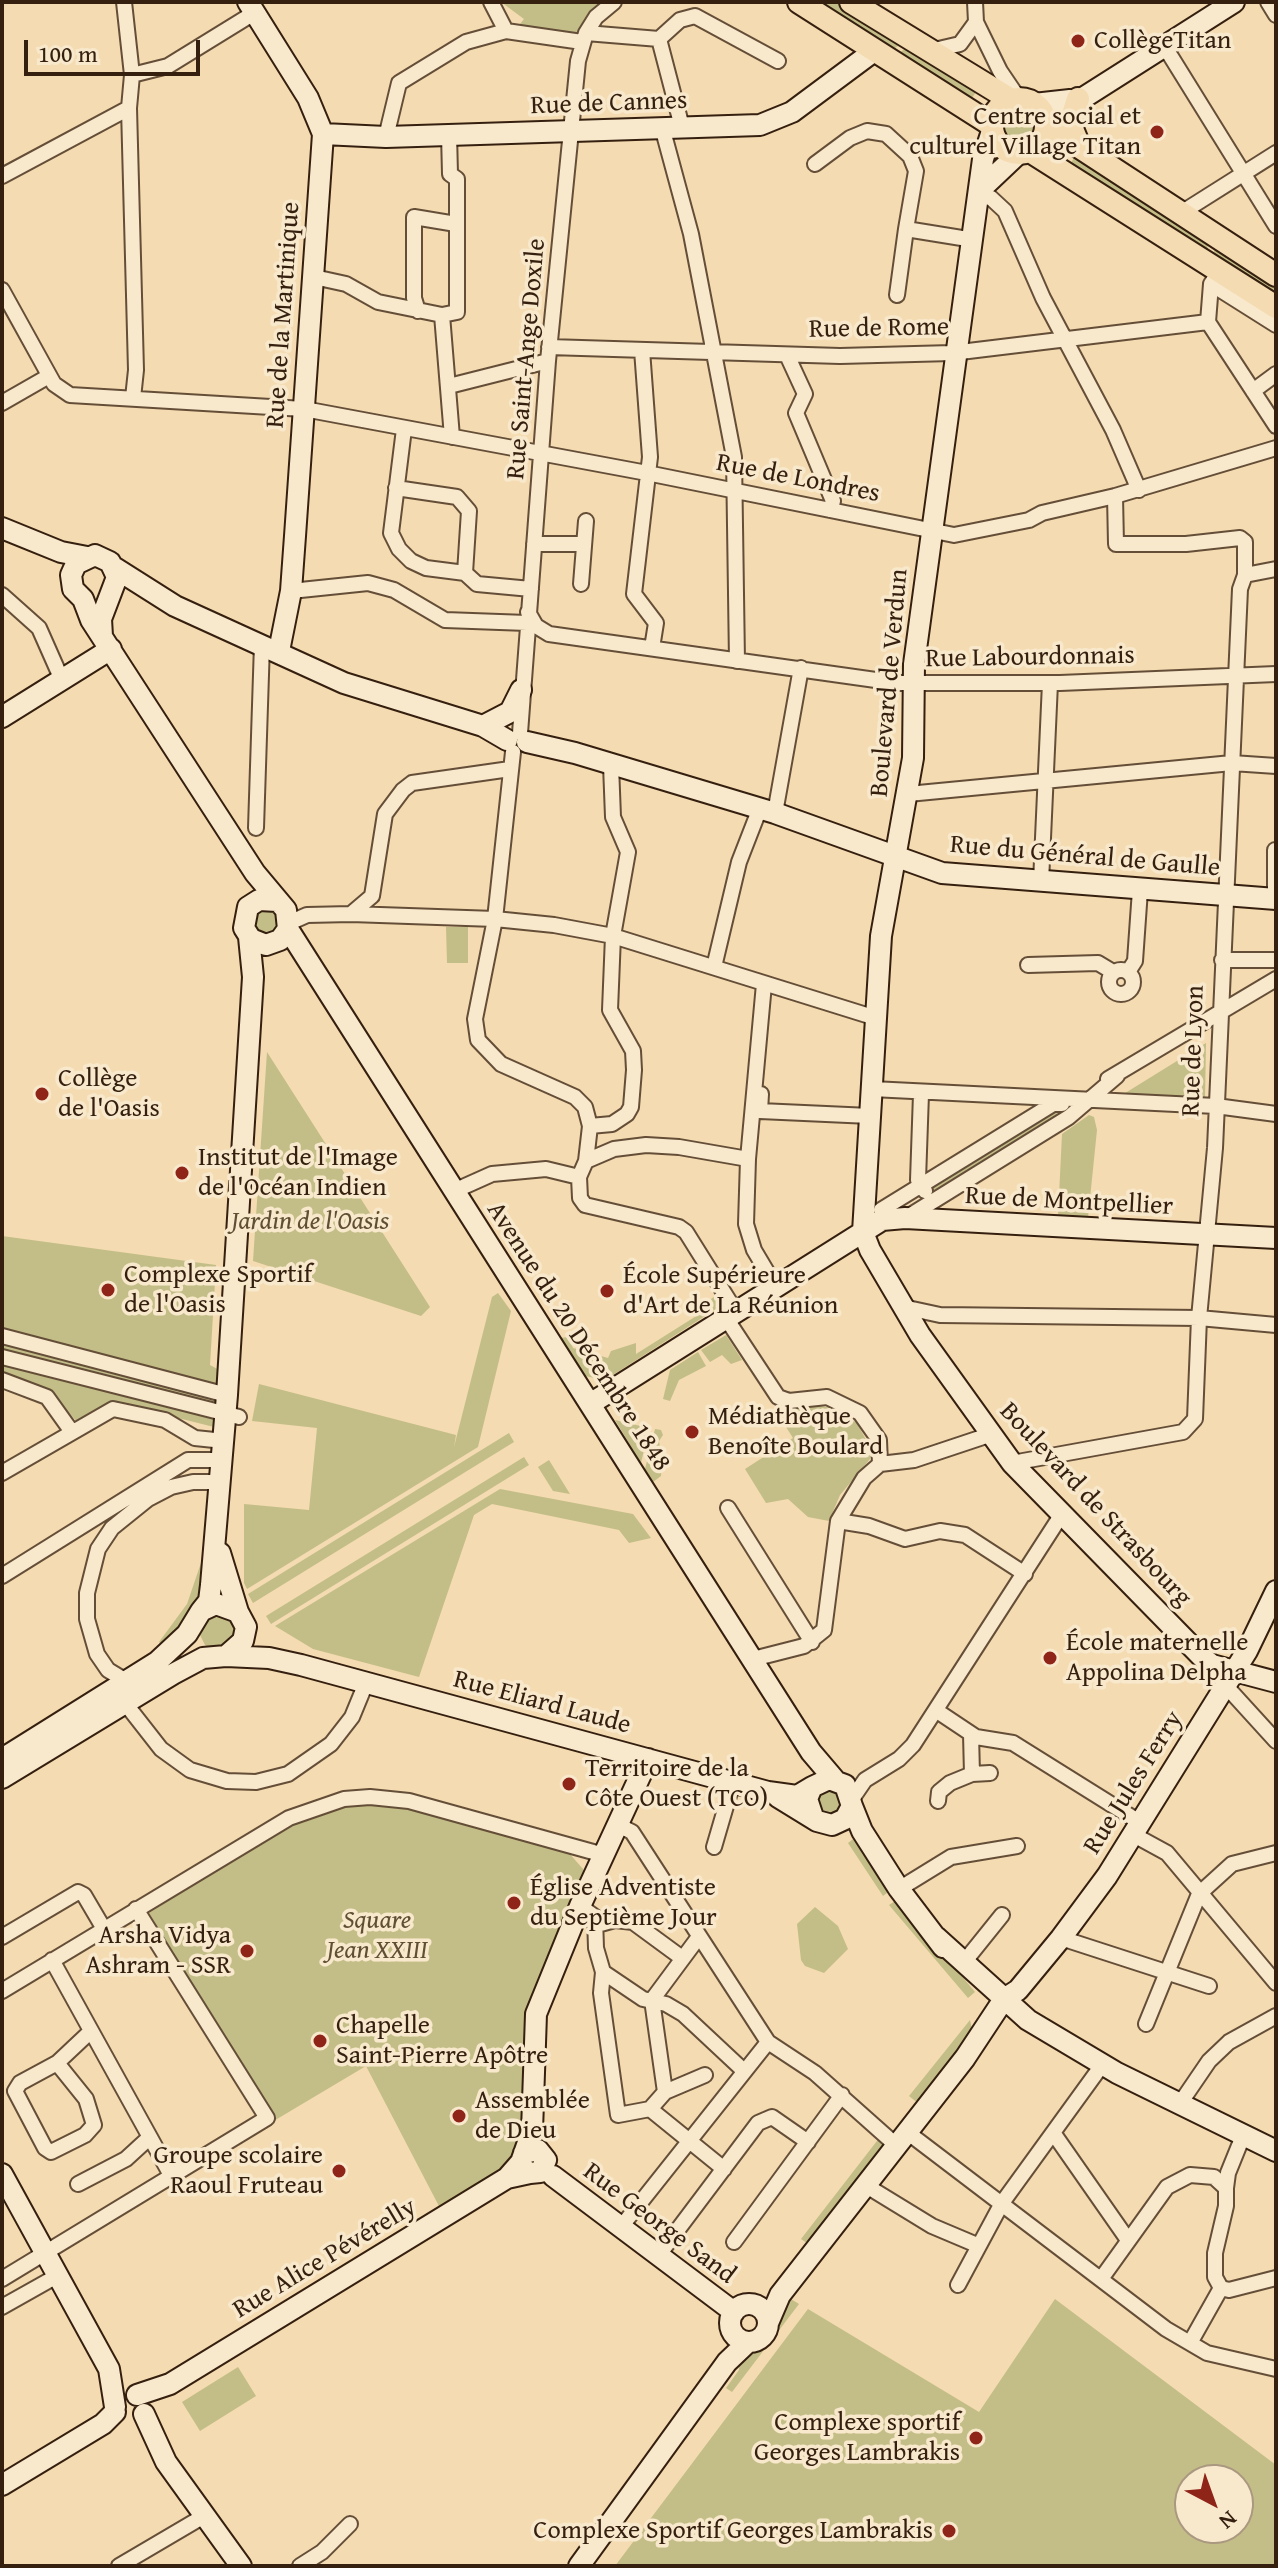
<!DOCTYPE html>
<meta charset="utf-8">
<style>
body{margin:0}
#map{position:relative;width:1278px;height:2568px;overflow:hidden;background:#f4dbb1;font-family:"Gentium Book Plus",serif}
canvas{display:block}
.frame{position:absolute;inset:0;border:4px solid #351f0f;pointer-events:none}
.north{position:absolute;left:1174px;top:2464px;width:80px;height:80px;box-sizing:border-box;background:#f8e8cc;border:2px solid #aa9880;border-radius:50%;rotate:139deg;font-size:22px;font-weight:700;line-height:32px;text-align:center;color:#351f0f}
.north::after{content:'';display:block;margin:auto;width:28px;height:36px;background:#8f2418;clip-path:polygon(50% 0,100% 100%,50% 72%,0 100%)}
.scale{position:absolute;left:24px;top:40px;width:176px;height:36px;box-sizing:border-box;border:4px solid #351f0f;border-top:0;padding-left:10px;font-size:24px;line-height:28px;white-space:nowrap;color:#351f0f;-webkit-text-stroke:6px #f8e8cc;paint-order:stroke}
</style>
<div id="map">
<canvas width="1278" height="2568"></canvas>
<div class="frame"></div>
<div class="north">N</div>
<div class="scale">100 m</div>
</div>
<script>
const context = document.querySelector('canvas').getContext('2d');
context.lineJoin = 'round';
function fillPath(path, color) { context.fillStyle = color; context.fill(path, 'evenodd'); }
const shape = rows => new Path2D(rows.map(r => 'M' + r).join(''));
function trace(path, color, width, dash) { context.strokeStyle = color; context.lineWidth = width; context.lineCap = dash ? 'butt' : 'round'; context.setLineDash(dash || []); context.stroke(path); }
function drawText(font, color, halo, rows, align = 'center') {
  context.font = font + ' "Gentium Book Plus",serif'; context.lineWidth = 7; context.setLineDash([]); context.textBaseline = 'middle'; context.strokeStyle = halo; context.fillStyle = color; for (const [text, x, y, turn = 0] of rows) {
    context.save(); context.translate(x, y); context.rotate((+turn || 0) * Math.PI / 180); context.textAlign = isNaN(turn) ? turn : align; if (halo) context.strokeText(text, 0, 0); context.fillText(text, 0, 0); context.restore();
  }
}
const green = shape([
 [501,2,608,2,578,35,516,29,524,19],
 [810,2,842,2,904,42,889,52],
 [910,45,978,89,968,104,895,56],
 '997 126a21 21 0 1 1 42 0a21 21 0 1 1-42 0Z',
 [1078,152,1207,235,1208,257,1068,167],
 [1213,238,1276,279,1276,300,1215,261],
 [248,907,286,910,273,944,243,921],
 [446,927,468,927,468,963,447,963],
 [1206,1043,1205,1099,1122,1095],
 [267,1052,430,1307,421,1316,253,1261],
 [1053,1107,1060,1117,935,1195,929,1184],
 [1089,1115,1094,1117,1097,1130,1088,1218,1058,1216,1062,1134],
 [2,1236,216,1265,210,1365,221,1371,218,1428,114,1402,78,1423,53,1395,2,1374],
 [498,1293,511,1311,478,1447,247,1589,244,1583,244,1504,309,1510,317,1428,252,1421,259,1384,456,1435,454,1447,492,1297],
 [715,1296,724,1304,605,1380,585,1376,560,1338,568,1337,573,1348,608,1358,611,1351,636,1343,636,1354,709,1308,710,1300],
 [726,1335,742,1360,731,1364,722,1355,710,1362,701,1350],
 [698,1352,706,1366,679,1380,670,1401,663,1399,670,1370],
 [817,1406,834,1408,857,1423,872,1451,870,1459,840,1495,829,1521,808,1517,788,1499,766,1503,745,1469,793,1438,774,1408],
 [615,1420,649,1428,641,1463],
 [655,1429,661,1430,663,1435,659,1441,662,1461,661,1476,653,1482,645,1469],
 [509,1433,514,1442,253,1603,248,1594],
 [524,1457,529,1465,271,1624,266,1616],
 [549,1460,570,1494,553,1491,538,1467],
 [500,1489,633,1514,651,1538,629,1543,619,1530,492,1504,474,1515,419,1677,313,1649,275,1626],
 [203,1557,206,1593,164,1649,159,1642,187,1604],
 [212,1611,236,1618,236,1643,211,1649,205,1645,199,1633],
 [818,1782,852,1799,827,1824,809,1793],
 [373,1805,401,1807,569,1853,583,1869,585,1879,533,2005,527,2128,507,2171,441,2210,366,2066,272,2122,149,1913,293,1822,346,1806],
 [857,1836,892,1889,883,1896,848,1843],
 [898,1899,975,1992,968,1998,889,1905],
 [815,1907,838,1926,848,1949,824,1973,805,1966,801,1960,797,1924],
 [970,2020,973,2034,919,2104,909,2096],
 [880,2137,890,2145,882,2149,811,2239,811,2246,801,2239],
 [791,2299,799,2304,732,2392,726,2388,739,2370,738,2358,764,2340,782,2303],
 [1055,2299,1276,2465,1276,2566,615,2566,808,2309,979,2412],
 [1190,2480,1238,2480,1238,2528,1190,2528],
 [238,2367,256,2396,200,2431,182,2402]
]);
const street = shape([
 [124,2,132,75,129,108,136,370,133,398],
 [491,2,506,31],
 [975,2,976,22,1000,71,1019,99],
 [1268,2,1276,15],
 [586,33,659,39,680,20,695,16,778,61],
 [659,39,682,127],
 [1165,47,1276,226],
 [930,51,960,44,976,22],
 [132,75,168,66,254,13],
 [662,127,691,234,734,457,737,661],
 [449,134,450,174,457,179,457,312,442,315,452,437],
 [386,137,399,83,466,42,506,31,582,42],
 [815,164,850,138,867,131,886,134,910,156,916,171,906,229,974,240],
 [2,176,129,108],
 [980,196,991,198,1005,211,1043,298,1113,430,1139,490],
 [1181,213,1276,153],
 [314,277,346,284,378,302,442,315],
 [1211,284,1276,325],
 [2,290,54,384,70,395,304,409,647,473,954,535,1029,520,1042,513,1115,496,1276,448],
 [897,295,906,229],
 [418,311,414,298,414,217,456,224],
 [1208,322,1276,426],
 [1208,322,1211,284,1215,278],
 [549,347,840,356,952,353,1208,322],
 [642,350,650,457,634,594,656,623,652,648],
 [787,355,805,394,796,413,833,501,830,510],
 [449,386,548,361],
 [1253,391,1276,374],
 [2,403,49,376],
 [404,429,391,533,399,549,411,561,426,568,465,573,477,584,531,589],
 [396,488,457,497,469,511,465,573],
 [1115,496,1116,544,1186,544,1240,538,1245,542,1245,575],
 [534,544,584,544],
 [1245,575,1276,569],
 [581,584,586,521],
 [291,591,368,583,394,590,445,620,527,623],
 [2,595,39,628,62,680],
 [528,612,536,626,549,634,897,683,1060,683,1276,674],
 [520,733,548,361,578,61,586,33,596,17,614,2],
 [513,752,495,919,475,1019,478,1040,501,1064,575,1097,585,1107,590,1126,586,1161,579,1177,580,1198,585,1205,679,1227,686,1232,736,1312],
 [908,794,1232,763,1276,766],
 [775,813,801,668],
 [256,828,262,644],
 [1275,850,1275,899],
 [1041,882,1050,683],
 [352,913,372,896,385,814,403,790,412,783,510,769],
 [289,923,307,915,351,914,495,919,554,925,613,936,876,1018],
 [1222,960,1276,960],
 [1028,965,1098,963,1113,972],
 [714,967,739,862,760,808],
 '1109 982a12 12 0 1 1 24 0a12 12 0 1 1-24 0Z',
 [1128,972,1135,961,1140,890],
 [764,984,748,1159,746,1224,754,1250,776,1287],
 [1108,1079,1276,979],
 [872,1089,1216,1106,1276,1114],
 [761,1094,760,1111,870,1116],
 [921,1094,918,1180,925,1191],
 [590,1126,612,1124,627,1114,631,1107,634,1070,633,1051,610,1010,613,936,628,852,613,817,611,765],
 [586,1161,614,1149,646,1145,679,1147,748,1159],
 [454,1191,492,1174,546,1169,579,1177],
 [881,1210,1053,1104,1062,1104],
 [906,1218,1069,1117,1117,1076],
 [903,1307,940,1315,1199,1318,1276,1325],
 [726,1318,778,1397,789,1401,827,1397,860,1413,879,1440,880,1464],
 [2,1336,227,1395],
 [2,1357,239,1417],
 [2,1380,47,1397,72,1432],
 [1012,1463,1183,1432,1195,1419,1199,1318,1215,1148,1240,589,1245,575],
 [2,1473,113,1409,165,1420,195,1438,224,1441],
 [728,1508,812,1642],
 [838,1521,869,1526,905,1539,940,1531,965,1535,1025,1574],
 [2,1576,188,1460,222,1460],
 [753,1659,804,1646,824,1630,838,1521,864,1478,880,1464,914,1460,989,1435],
 [126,1681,108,1670,97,1654,87,1619,87,1593,98,1549,112,1528,148,1499,171,1487,193,1482,220,1482],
 [1225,1685,1276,1741],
 [125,1703,161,1749,190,1770,227,1781,256,1782,288,1774,331,1744,352,1717,366,1683],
 [937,1711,976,1737,1013,1743,1141,1823],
 [971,1734,972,1774],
 [852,1799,865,1780,899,1759,913,1745,1062,1514],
 [938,1801,939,1792,950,1783,972,1774,990,1773],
 [618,1825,632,1832,768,2042,815,2073,897,2146],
 [1134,1835,1167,1853,1276,1983],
 [714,1847,733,1782],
 [899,1889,951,1857,1017,1846],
 [580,1906,595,1917,596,1948,603,1972,643,1999,666,2004,683,2014,744,2071],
 [597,1925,615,1920,633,1922,682,1958],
 [2,1937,78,1892,84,1895,104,1929],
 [1061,1938,1209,1986],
 [52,1960,172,2177],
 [965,1961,1002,1915],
 [603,1972,601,1993,618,2115,650,2109,665,2092,705,2075],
 [2,1991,289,1818,344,1799,370,1797,409,1801,604,1855],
 [1146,2024,1199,1894,1232,1864,1276,1853],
 [57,2063,86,2099,94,2125,85,2135,51,2152,45,2148,15,2091,20,2083,57,2063,91,2031],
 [665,2092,652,2000,698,1938],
 [1179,2105,1209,2061,1229,2042,1276,2016],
 [650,2109,724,2169],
 [907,2132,1166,2329,1207,2353,1276,2369],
 [1054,2134,1128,2240],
 [78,2184,126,2159,150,2137],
 [865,2185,932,2226,977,2245],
 [1226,2188,1228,2173,1243,2136],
 [621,2227,768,2042],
 [734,2242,842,2095],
 [658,2256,758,2123,772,2117,808,2142],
 [2,2279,267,2118,136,1909],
 [1101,2279,1167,2187,1190,2175,1214,2177,1226,2188,1226,2206,1215,2253,1215,2277,1221,2288,1190,2343],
 [958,2285,1002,2203,1097,2072],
 [1221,2288,1229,2290,1276,2278],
 [2,2307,57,2276],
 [119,2566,204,2516],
 [300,2566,322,2552,350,2524]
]);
const secondary = shape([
 [248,2,308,98,323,134,295,536,291,591,279,651],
 [1034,104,1070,100],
 [1045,118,1083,98,1234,2],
 [992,131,983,159,914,664,913,758,881,936,863,1232,870,1250,920,1335,1012,1463,1203,1658,1212,1665,1276,1682],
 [323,134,386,137,760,125,792,112,874,51],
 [981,189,1019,153],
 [2,528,61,552,87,557],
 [115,568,175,606,344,683,483,726,507,740],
 [102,636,101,619,117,577,110,562,95,555,76,564,71,575,73,589,83,599,91,620,255,873,286,910,288,929,280,940,266,945,251,939,244,928,248,907,259,900,277,901],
 [2,717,111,649],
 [483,726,510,712,521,690],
 [527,742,575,753,775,813,942,873,1276,899],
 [288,929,811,1752,834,1779],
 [590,1404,882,1220,905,1218,1276,1238],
 [220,1553,238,1612],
 [201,1611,209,1601,211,1585,227,1395,253,977,249,937],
 [2,1759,157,1662,187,1634,201,1611,216,1604,238,1612,246,1627,243,1641,226,1656],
 [2,1778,173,1674,203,1658,226,1656,269,1658,301,1665,768,1792,797,1796,812,1787],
 [778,1797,817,1821,832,1825,845,1819,852,1806,845,1785,829,1779,812,1787,807,1799,813,1817],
 [852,1806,862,1831,899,1889,943,1947],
 [936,1937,1028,2020,1117,2073,1276,2151],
 [524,2169,530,2173,540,2172,546,2160,538,2150,524,2153],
 [2,2174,109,2369,115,2407],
 [553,2176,734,2312],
 [507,2178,521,2162,532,2131,536,2014,580,1906,648,1759],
 '730 2323a19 19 0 1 1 38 0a19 19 0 1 1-38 0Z',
 [768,2323,780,2295,965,2058,1004,1999,1018,1990,1061,1938,1107,1876,1247,1651,1276,1591],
 [137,2395,170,2384,507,2178,530,2173],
 [144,2414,166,2462,241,2566],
 [2,2485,103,2424,115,2412],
 [579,2566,727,2362,748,2342]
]);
const primary = shape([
 [799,2,992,125],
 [851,2,1011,100],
 [1078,99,1070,124,1079,146],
 '992 126a27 27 0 1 1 54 0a27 27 0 1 1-54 0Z',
 [1046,125,1276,275],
 [1030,151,1276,307]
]);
const markers = [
 [1078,41,8,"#8f2418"],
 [1157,132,8,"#8f2418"],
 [42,1094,8,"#8f2418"],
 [182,1173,8,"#8f2418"],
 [108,1290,8,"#8f2418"],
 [607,1291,8,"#8f2418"],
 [692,1432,8,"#8f2418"],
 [1050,1658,8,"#8f2418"],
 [569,1784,8,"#8f2418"],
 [514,1903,8,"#8f2418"],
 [247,1951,8,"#8f2418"],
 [320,2041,8,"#8f2418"],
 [459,2116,8,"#8f2418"],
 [339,2171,8,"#8f2418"],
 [976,2438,8,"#8f2418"],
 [949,2531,8,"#8f2418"]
];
const poiNames = [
 ["CollègeTitan",1094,41],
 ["Centre social et",1141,117,"right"],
 ["culturel Village Titan",1141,147,"right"],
 ["Collège",58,1079],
 ["de l'Oasis",58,1109],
 ["Institut de l'Image",198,1158],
 ["de l'Océan Indien",198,1188],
 ["Complexe Sportif",124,1275],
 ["de l'Oasis",124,1305],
 ["École Supérieure",623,1276],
 ["d'Art de La Réunion",623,1306],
 ["Médiathèque",708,1417],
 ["Benoîte Boulard",708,1447],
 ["École maternelle",1066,1643],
 ["Appolina Delpha",1066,1673],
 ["Territoire de la",585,1769],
 ["Côte Ouest (TCO)",585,1799],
 ["Église Adventiste",530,1888],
 ["du Septième Jour",530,1918],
 ["Arsha Vidya",231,1936,"right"],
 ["Ashram - SSR",231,1966,"right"],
 ["Chapelle",336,2026],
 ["Saint-Pierre Apôtre",336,2056],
 ["Assemblée",475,2101],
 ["de Dieu",475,2131],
 ["Groupe scolaire",323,2156,"right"],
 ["Raoul Fruteau",323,2186,"right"],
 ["Complexe sportif",960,2423,"right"],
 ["Georges Lambrakis",960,2453,"right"],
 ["Complexe Sportif Georges Lambrakis",933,2531,"right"]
];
const streetNames = [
 ["Rue de Cannes",609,104,-2],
 ["Rue de la Martinique",284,315,-86],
 ["Rue de Rome",879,329,-1],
 ["Rue Saint-Ange Doxile",527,359,-85],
 ["Rue de Londres",798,479,11],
 ["Rue Labourdonnais",1030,658,-1],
 ["Boulevard de Verdun",890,683,-85],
 ["Rue du Général de Gaulle",1085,857,5],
 ["Rue de Lyon",1194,1051,-88],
 ["Rue de Montpellier",1069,1202,3],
 ["Avenue du 20 Décembre 1848",578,1337,57],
 ["Boulevard de Strasbourg",1095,1505,47],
 ["Rue Eliard Laude",542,1703,15],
 ["Rue Jules Ferry",1134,1783,-58],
 ["Rue George Sand",659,2224,37],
 ["Rue Alice Pévérelly",325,2259,-31]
];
const parkNames = [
 ["Jardin de l'Oasis",310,1222],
 ["Square",377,1921],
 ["Jean XXIII",377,1951]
];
fillPath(green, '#c3be87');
trace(street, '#654e38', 18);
trace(secondary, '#351f0f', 24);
trace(primary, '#351f0f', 26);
trace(street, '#f8e8cc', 14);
trace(secondary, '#f8e8cc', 20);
trace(primary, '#f4dbb1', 22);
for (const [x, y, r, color] of markers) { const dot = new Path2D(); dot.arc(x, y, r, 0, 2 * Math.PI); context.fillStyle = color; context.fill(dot); trace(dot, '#f8e8cc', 3); }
drawText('26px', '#351f0f', '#f8e8cc', poiNames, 'left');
drawText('26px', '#351f0f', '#f8e8cc', streetNames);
drawText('italic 26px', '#604f33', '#f8e8cc', parkNames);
</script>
